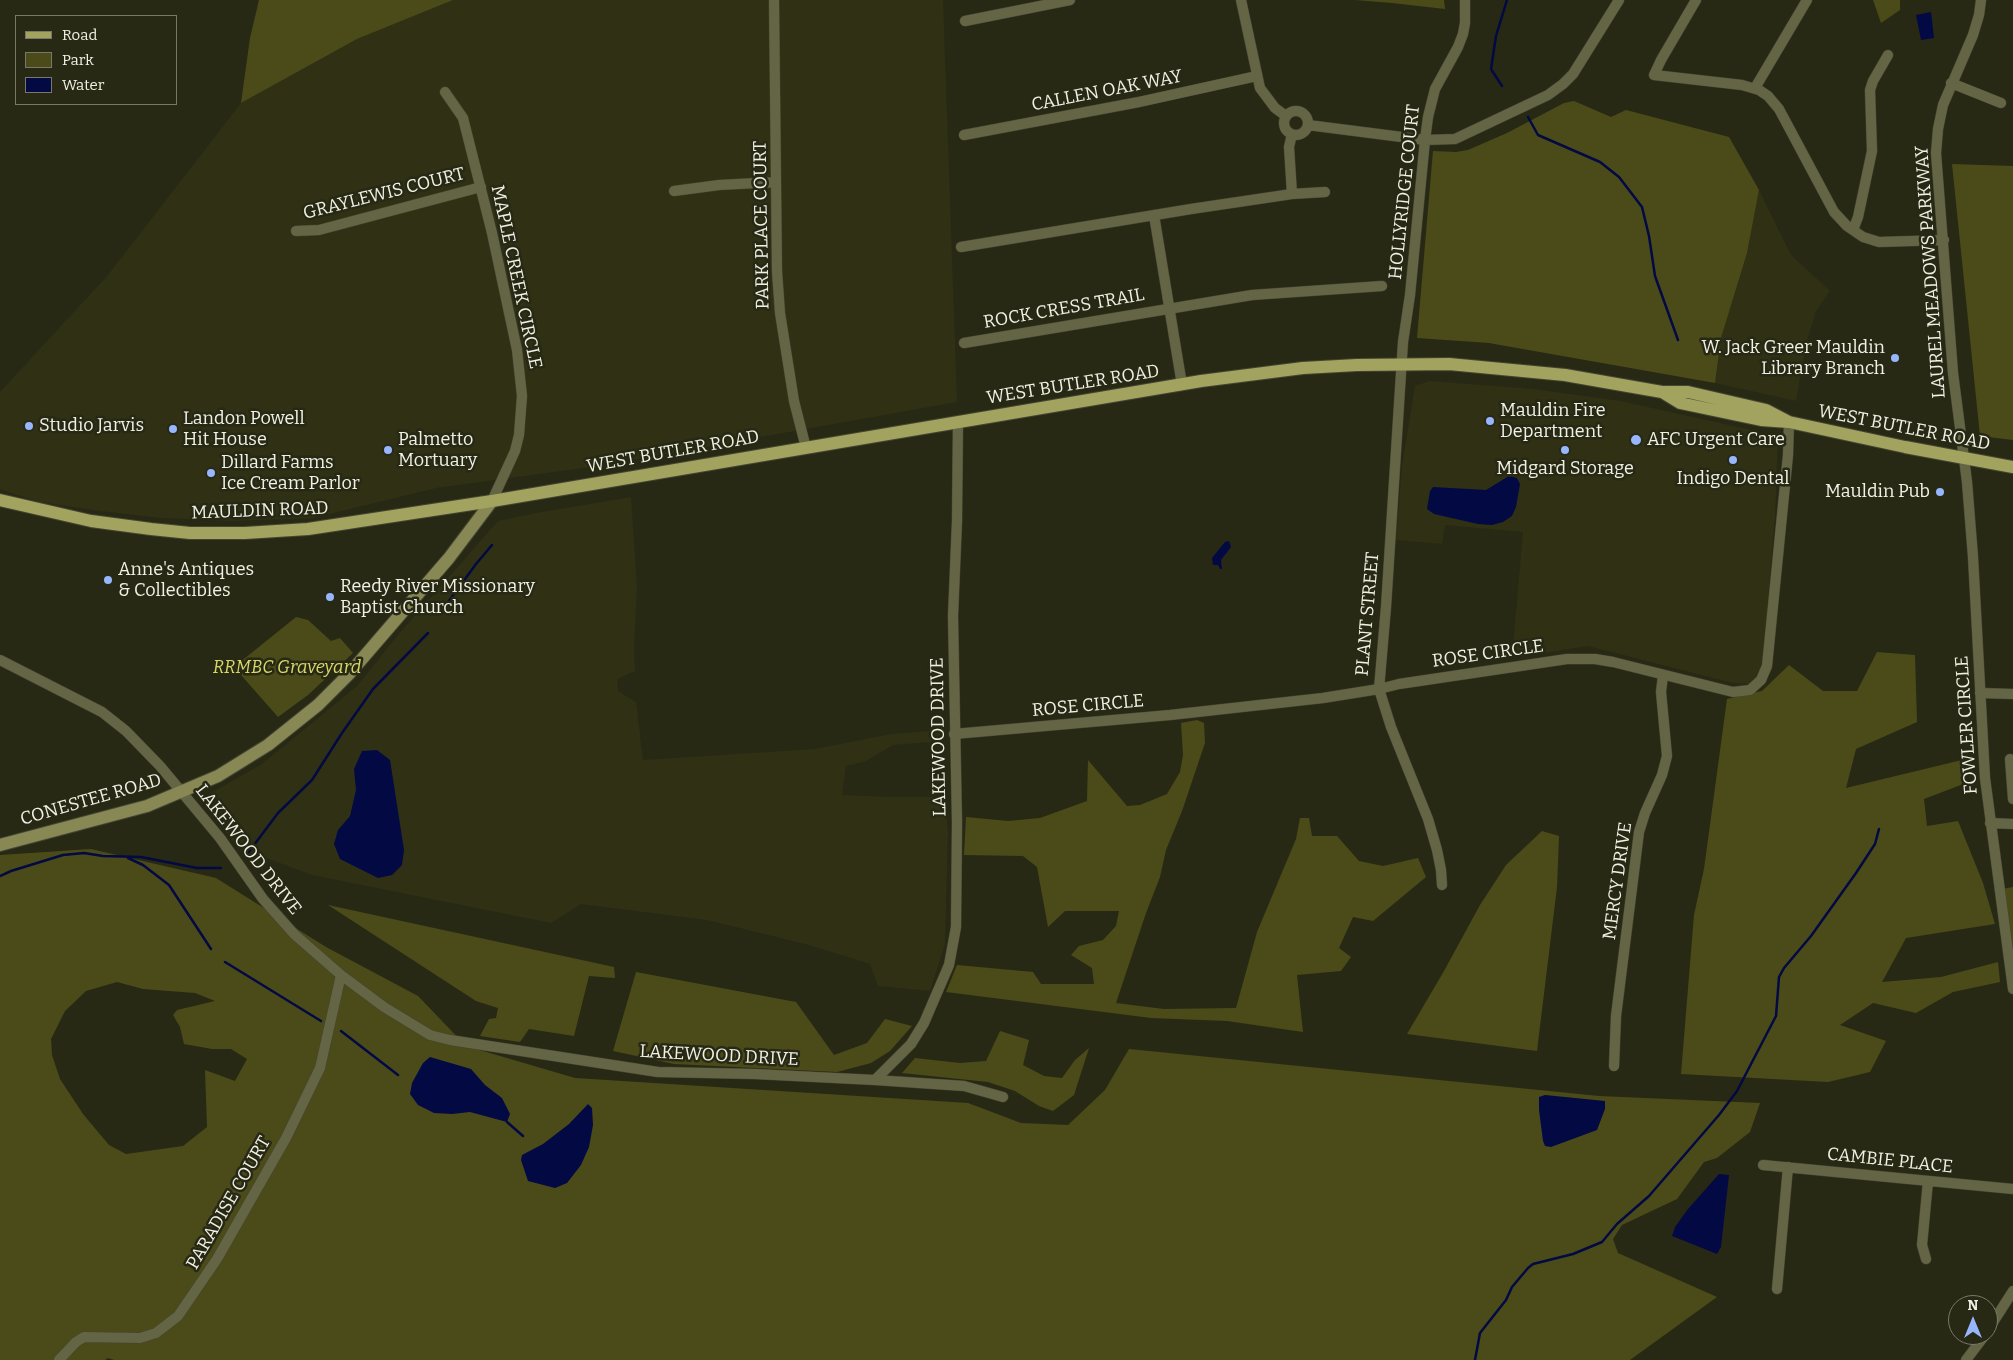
<!DOCTYPE html>
<style>
body{margin:0}
#map{position:relative;width:2013px;height:1360px;overflow:hidden;background:#282915;font-family:Bitter,serif}
canvas{display:block}
.legend{position:absolute;left:15px;top:15px;width:162px;height:90px;box-sizing:border-box;background:#282915;border:1px solid #787968;margin:0;padding:6px 9px;list-style:none;font-size:15px;color:#f0f1e4}
.legend li{display:flex;align-items:center;gap:10px;height:25px}
.legend b{width:25px;border:1px solid #787968}
.north{position:absolute;left:1948px;top:1295px;width:50px;height:50px;box-sizing:border-box;background:#282915;border:1px solid #787968;border-radius:50%;rotate:0deg;font-size:14px;font-weight:700;line-height:20px;text-align:center;color:#f0f1e4}
.north::after{content:'';display:block;margin:auto;width:18px;height:22px;background:#97b6fd;clip-path:polygon(50% 0,100% 100%,50% 72%,0 100%)}
</style>
<div id="map">
<canvas width="2013" height="1360"></canvas>
<ul class="legend">
<li><b style="height:6px;background:#a2a35f"></b>Road</li>
<li><b style="height:14px;background:#4b4b19"></b>Park</li>
<li><b style="height:14px;background:#030943"></b>Water</li>
</ul>
<div class="north">N</div>
</div>
<script>
const context = document.querySelector('canvas').getContext('2d');
context.lineJoin = 'round';
function fillPath(path, color) { context.fillStyle = color; context.fill(path, 'evenodd'); }
const shape = rows => new Path2D(rows.map(r => 'M' + r).join(''));
function trace(path, color, width, dash) { context.strokeStyle = color; context.lineWidth = width; context.lineCap = dash ? 'butt' : 'round'; context.setLineDash(dash || []); context.stroke(path); }
function drawText(font, color, halo, rows, align = 'center') {
  context.font = font + ' Bitter,serif'; context.lineWidth = 5; context.setLineDash([]); context.textBaseline = 'middle'; context.strokeStyle = halo; context.fillStyle = color; for (const [text, x, y, turn = 0] of rows) {
    context.save(); context.translate(x, y); context.rotate((+turn || 0) * Math.PI / 180); context.textAlign = isNaN(turn) ? turn : align; if (halo) context.strokeText(text, 0, 0); context.fillText(text, 0, 0); context.restore();
  }
}
const built = shape([
 [453,0,943,0,957,402,598,466,436,488,313,518,231,521,161,518,100,511,39,502,0,489,0,392,108,275,241,103,357,39],
 [1759,190,1791,255,1830,291,1816,311,1806,344,1796,401,1715,383,1721,338,1747,253],
 [1429,381,1534,389,1621,401,1756,431,1778,438,1775,517,1762,672,1751,684,1733,683,1588,646,1512,658,1523,532,1445,525,1442,544,1396,540,1402,466,1415,386],
 [631,497,637,587,634,648,635,671,617,679,618,691,636,702,643,760,815,749,891,734,944,730,944,741,893,745,866,761,846,766,842,795,892,797,945,797,948,832,945,944,930,991,878,986,870,964,809,945,707,920,581,904,551,923,312,875,237,847,202,798,262,764,357,686,398,635,498,521,536,513]
]);
const green = shape([
 [259,0,453,0,357,39,241,103,250,38],
 [1355,0,1444,0,1445,9,1392,3],
 [1873,0,1900,0,1900,10,1881,23],
 [1574,101,1611,117,1626,110,1729,137,1759,190,1747,253,1721,338,1715,383,1489,343,1417,338,1433,151,1456,152,1468,150,1507,133,1564,103],
 [1952,164,2013,166,2013,440,1980,436],
 [296,617,308,620,331,641,340,638,353,653,308,695,278,717,234,667],
 [1877,652,1915,655,1917,722,1856,749,1846,788,1962,760,1966,783,1924,799,1927,826,1958,821,1983,883,1995,924,1906,938,1882,982,1941,977,1998,962,2000,982,1953,992,1916,1013,1873,1003,1840,1025,1886,1041,1870,1072,1828,1082,1681,1074,1694,915,1704,869,1727,699,1762,691,1789,665,1823,691,1857,691],
 [1197,720,1204,723,1205,743,1182,811,1166,850,1160,877,1146,913,1116,1003,1164,1009,1236,1008,1257,932,1296,839,1300,818,1309,818,1312,836,1337,836,1359,861,1383,866,1418,858,1426,877,1373,921,1353,917,1339,948,1351,957,1341,971,1297,975,1303,1032,1227,1021,1151,1018,946,992,957,965,1033,972,1041,984,1094,984,1092,968,1071,955,1079,946,1103,940,1116,926,1119,911,1065,911,1048,927,1037,867,1023,856,964,855,966,817,1008,821,1040,818,1087,801,1088,760,1127,806,1140,805,1167,794,1180,772,1183,755,1181,723],
 [1542,831,1559,836,1557,887,1537,1051,1407,1034,1444,971,1480,905,1506,865],
 [91,849,216,878,326,947,418,996,466,1046,575,1078,968,1103,1021,1123,1068,1125,1105,1090,1129,1049,1599,1096,1760,1103,1750,1132,1717,1158,1704,1162,1677,1199,1622,1225,1613,1239,1618,1253,1717,1297,1630,1360,114,1360,108,1358,105,1360,0,1360,0,855],
 [117,982,143,989,195,993,215,1001,177,1010,173,1015,180,1027,184,1044,212,1049,231,1049,247,1059,235,1081,205,1070,207,1127,183,1146,126,1154,109,1145,83,1114,60,1079,52,1055,51,1039,65,1011,86,991],
 [2013,887,2013,992,2002,889],
 [328,905,614,967,615,978,589,976,574,1036,529,1029,520,1042,480,1036,489,1019,496,1018,498,1008,476,1001],
 [636,972,796,1002,834,1055,867,1043,885,1019,912,1026,890,1051,871,1063,837,1072,674,1064,613,1051],
 [1000,1031,1029,1040,1023,1065,1044,1076,1062,1078,1075,1060,1089,1048,1074,1095,1053,1111,1039,1106,1015,1091,988,1082,902,1073,915,1058,960,1063,986,1061]
]);
const water = shape([
 [1931,12,1934,38,1921,40,1916,15],
 [1509,476,1517,478,1520,484,1516,507,1512,516,1503,522,1492,525,1478,524,1434,514,1427,509,1430,491,1433,487,1486,490],
 [1229,541,1231,547,1221,560,1222,569,1220,569,1218,565,1213,565,1212,558,1225,542],
 [377,750,390,760,404,850,402,865,392,875,378,878,340,859,334,844,338,830,350,816,356,790,354,769,362,751],
 [430,1057,471,1069,485,1085,502,1098,510,1114,507,1122,470,1112,452,1114,434,1113,418,1105,410,1094,412,1083,423,1063],
 [1545,1095,1605,1101,1605,1109,1597,1130,1551,1147,1545,1146,1543,1141,1539,1110,1539,1097],
 [588,1104,592,1108,593,1125,589,1147,581,1165,567,1183,555,1188,528,1181,521,1160,522,1155,543,1144,569,1124],
 [1719,1174,1729,1175,1721,1247,1717,1254,1672,1236,1675,1227,1688,1209]
]);
const stream = shape([
 [1502,86,1491,69,1496,36,1507,0],
 [1528,117,1538,135,1600,162,1619,177,1642,207,1649,236,1655,276,1678,340],
 [446,605,476,564,492,545],
 [248,853,278,813,312,780,342,733,373,689,428,633],
 [128,858,143,865,169,885,211,949],
 [0,876,11,871,63,855,84,853,103,856,141,857,197,868,221,868],
 [225,962,321,1021],
 [341,1031,398,1075],
 [507,1122,523,1136],
 [1475,1360,1480,1333,1506,1300,1512,1287,1528,1268,1533,1264,1573,1254,1602,1242,1617,1224,1649,1196,1719,1115,1737,1091,1776,1016,1779,977,1784,968,1811,936,1856,873,1875,844,1879,829]
]);
const minor = shape([
 [774,0,777,271,780,313,794,401,806,448],
 [1241,0,1260,88,1275,108,1286,116],
 [1696,0,1661,60,1654,75,1742,85,1759,90,1768,96,1779,109,1834,212,1847,226,1863,237,1879,242,1944,240],
 [1981,0,1979,15,1973,35,1943,105,1938,129,1936,153,1953,373,1967,482,1973,557,1985,778,2013,989],
 [965,21,1070,0],
 [1951,83,2001,103],
 [1755,88,1807,0],
 [445,92,463,118,492,233,517,350,522,396,519,435,515,451,492,501],
 '1284 123a12 12 0 1 1 24 0a12 12 0 1 1-24 0Z',
 [1308,125,1425,140,1455,139,1548,95,1563,84,1573,74,1619,0],
 [1292,134,1289,147,1292,194],
 [964,135,1139,102,1257,76],
 [674,191,719,185,776,182],
 [1154,215,1182,385],
 [1853,230,1858,217,1872,151,1870,90,1873,81,1888,55],
 [296,231,319,230,481,187],
 [961,247,1191,209,1292,194,1325,192],
 [964,343,1252,295,1382,286],
 [0,660,102,712,126,731,160,766,220,838,263,899,294,934,341,975,384,1007,430,1035,450,1040,658,1072,755,1074,875,1080,911,1044,924,1023,949,965,956,927,957,823,953,616,957,521,958,422],
 [1980,693,2013,694],
 [954,734,1170,715,1323,698,1379,689,1399,684,1567,659,1595,659,1613,662,1733,692,1750,690,1761,680,1767,666,1788,455,1789,422],
 [2010,759,2013,799],
 [1990,823,2013,824],
 [1442,885,1441,870,1437,850,1428,819,1391,727,1379,689,1386,607,1403,342,1410,295,1425,140,1428,117,1435,89,1458,47,1463,34,1465,23,1465,0],
 [1614,1066,1616,1016,1639,832,1645,813,1662,775,1667,756,1661,692,1663,675],
 [875,1080,964,1086,1003,1097],
 [1763,1165,2013,1189],
 [1926,1259,1922,1245,1928,1181],
 [1777,1289,1788,1167],
 [1988,1330,2013,1291],
 [59,1360,76,1342,84,1337,140,1338,156,1333,178,1316,217,1259,286,1138,320,1068,341,975],
 [1966,1360,1985,1335]
]);
const secondary = shape([
 [0,845,147,806,218,776,268,745,318,705,349,674,449,558,492,501]
]);
const primary = shape([
 [1662,392,1680,403,1761,420,1789,422,1905,447,2013,467],
 [0,500,91,521,151,529,190,533,245,533,308,529,492,501,1201,381,1303,368,1357,365,1449,364,1565,375,1662,392,1688,392,1766,410,1789,422]
]);
const markers = [
 [1895,358,5,"#97b6fd"],
 [1490,421,5,"#97b6fd"],
 [29,426,5,"#97b6fd"],
 [173,429,5,"#97b6fd"],
 [1636,440,6,"#97b6fd"],
 [388,450,5,"#97b6fd"],
 [1565,450,5,"#97b6fd"],
 [1733,460,5,"#97b6fd"],
 [211,473,5,"#97b6fd"],
 [1940,492,5,"#97b6fd"],
 [108,580,5,"#97b6fd"],
 [330,597,5,"#97b6fd"]
];
const streetNames = [
 ["CALLEN OAK WAY",1107,91,-11],
 ["HOLLYRIDGE COURT",1405,192,-84],
 ["GRAYLEWIS COURT",384,194,-14],
 ["PARK PLACE COURT",762,225,-91],
 ["LAUREL MEADOWS PARKWAY",1931,272,-94],
 ["MAPLE CREEK CIRCLE",516,277,78],
 ["ROCK CRESS TRAIL",1064,309,-10],
 ["WEST BUTLER ROAD",1073,385,-9],
 ["WEST BUTLER ROAD",1904,428,11],
 ["WEST BUTLER ROAD",673,452,-10],
 ["MAULDIN ROAD",260,511,-2],
 ["PLANT STREET",1368,614,-85],
 ["ROSE CIRCLE",1488,654,-8],
 ["ROSE CIRCLE",1088,706,-5],
 ["FOWLER CIRCLE",1967,725,-94],
 ["LAKEWOOD DRIVE",939,737,-91],
 ["CONESTEE ROAD",91,800,-16],
 ["LAKEWOOD DRIVE",248,850,52],
 ["MERCY DRIVE",1618,881,-82],
 ["LAKEWOOD DRIVE",719,1056,3],
 ["CAMBIE PLACE",1890,1161,6],
 ["PARADISE COURT",229,1203,-60]
];
const poiNames = [
 ["W. Jack Greer Mauldin",1885,348,"right"],
 ["Library Branch",1885,369,"right"],
 ["Mauldin Fire",1500,411],
 ["Department",1500,432],
 ["Landon Powell",183,419],
 ["Hit House",183,440],
 ["Studio Jarvis",39,426],
 ["Palmetto",398,440],
 ["Mortuary",398,461],
 ["AFC Urgent Care",1647,440],
 ["Dillard Farms",221,463],
 ["Ice Cream Parlor",221,484],
 ["Midgard Storage",1565,469,"center"],
 ["Indigo Dental",1733,479,"center"],
 ["Mauldin Pub",1930,492,"right"],
 ["Anne's Antiques",118,570],
 ["& Collectibles",118,591],
 ["Reedy River Missionary",340,587],
 ["Baptist Church",340,608]
];
const parkNames = [
 ["RRMBC Graveyard",287,668]
];
fillPath(built, '#303015');
fillPath(green, '#4b4b19');
fillPath(water, '#030943');
trace(stream, '#030943', 2.5);
trace(minor, '#444532', 11);
trace(secondary, '#444532', 14);
trace(primary, '#444532', 14);
trace(minor, '#646545', 10);
trace(secondary, '#878854', 12);
trace(primary, '#a2a35f', 12);
for (const [x, y, r, color] of markers) { const dot = new Path2D(); dot.arc(x, y, r, 0, 2 * Math.PI); context.fillStyle = color; context.fill(dot); trace(dot, '#282915', 2); }
drawText('18px', '#f0f1e4', '#282915', streetNames);
drawText('18px', '#f0f1e4', '#282915', poiNames, 'left');
drawText('italic 18px', '#d8d868', '#282915', parkNames);
</script>
